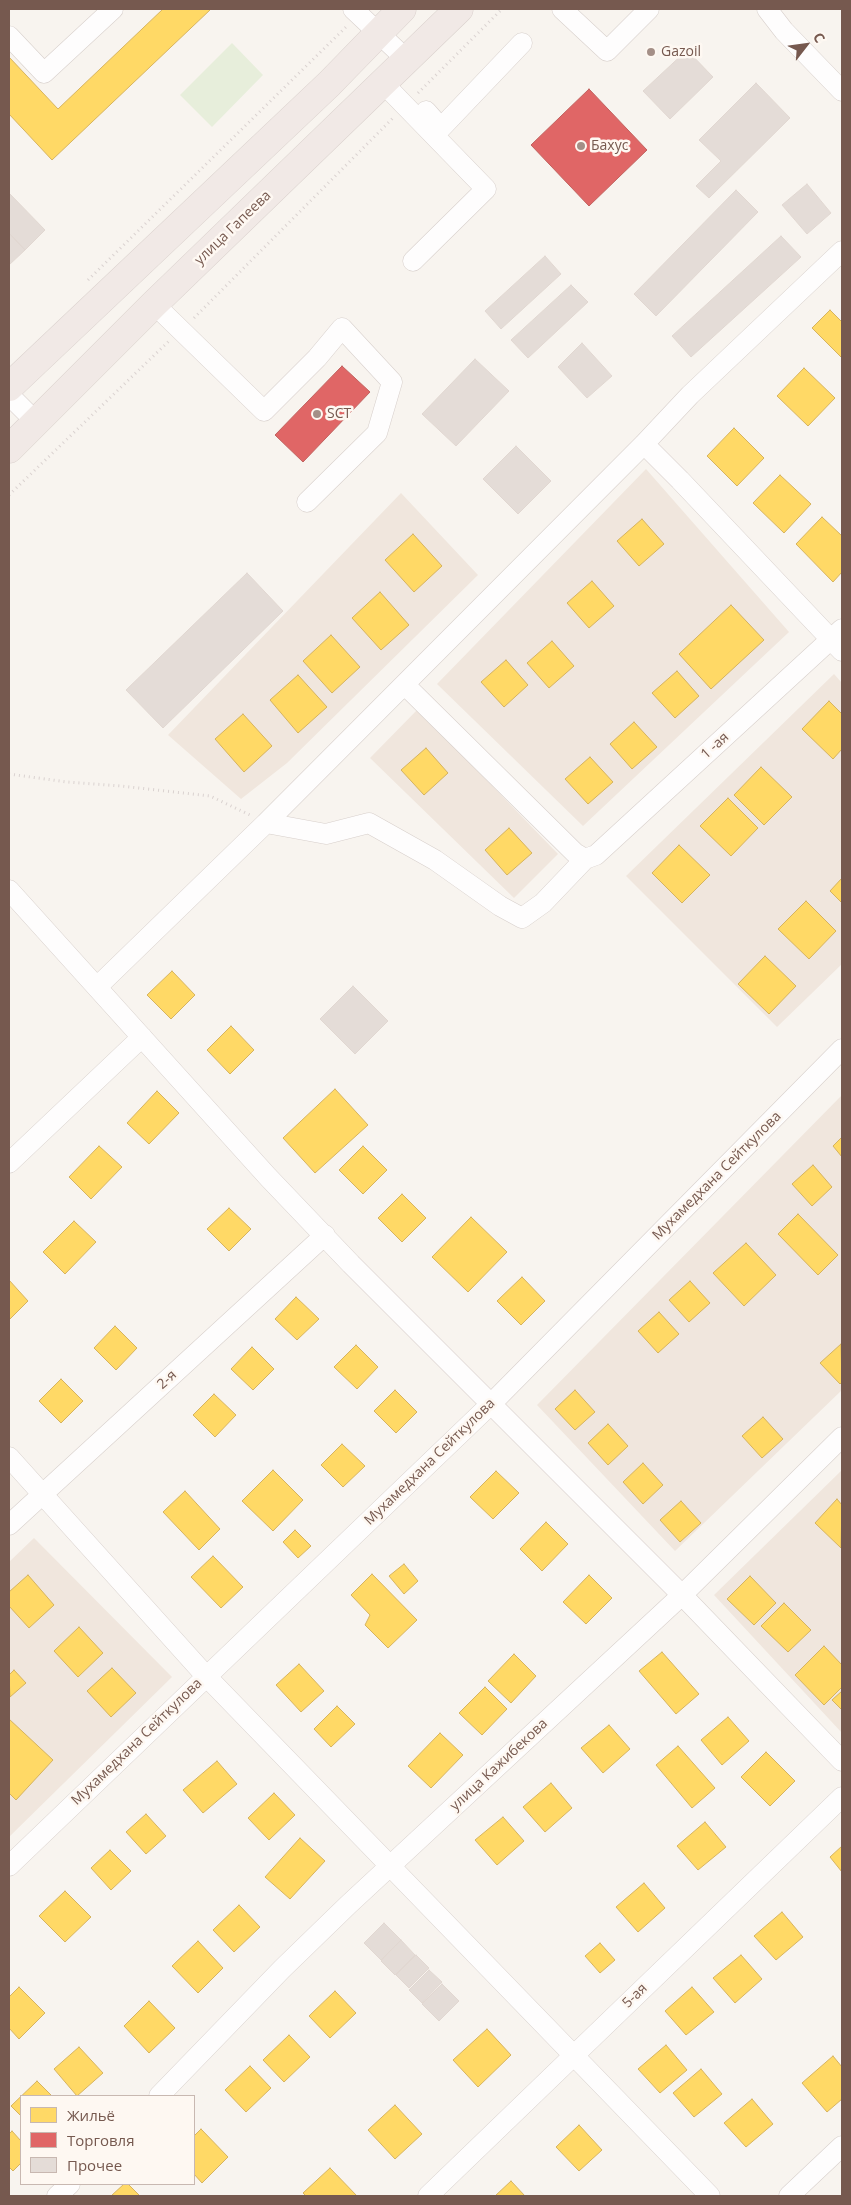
<!DOCTYPE html>
<meta charset="utf-8">
<style>
body{margin:0}
#map{position:relative;width:851px;height:2205px;overflow:hidden;background:#f8f4ef;font-family:"Open Sans",sans-serif}
canvas{display:block}
.frame{position:absolute;inset:0;border:10px solid #76594f;pointer-events:none}
.legend{position:absolute;left:20px;top:2095px;width:175px;height:90px;box-sizing:border-box;background:#fef8f2;border:1px solid #c8b8b1;margin:0;padding:6px 9px;list-style:none;font-size:15px;color:#76594f}
.legend li{display:flex;align-items:center;gap:10px;height:25px}
.legend b{width:25px;border:1px solid #c8b8b1}
.north{position:absolute;left:781px;top:20px;width:50px;height:50px;-webkit-text-stroke:4px #fef8f2;paint-order:stroke;rotate:60deg;font-size:14px;font-weight:700;line-height:20px;text-align:center;color:#76594f}
.north::after{content:'';display:block;margin:auto;width:18px;height:22px;background:#76594f;clip-path:polygon(50% 0,100% 100%,50% 72%,0 100%)}
</style>
<div id="map">
<canvas width="851" height="2205"></canvas>
<div class="frame"></div>
<ul class="legend">
<li><b style="height:14px;background:#ffd966"></b>Жильё</li>
<li><b style="height:14px;background:#e06666"></b>Торговля</li>
<li><b style="height:14px;background:#e4dcd7"></b>Прочее</li>
</ul>
<div class="north">С</div>
</div>
<script>
const context = document.querySelector('canvas').getContext('2d');
context.lineJoin = 'round';
function fillPath(path, color) { context.fillStyle = color; context.fill(path, 'evenodd'); }
const shape = rows => new Path2D(rows.map(r => 'M' + r).join(''));
function trace(path, color, width, dash) { context.strokeStyle = color; context.lineWidth = width; context.lineCap = dash ? 'butt' : 'round'; context.setLineDash(dash || []); context.stroke(path); }
function drawText(font, color, halo, rows, align = 'center') {
  context.font = font + ' "Open Sans",sans-serif'; context.lineWidth = 5; context.setLineDash([]); context.textBaseline = 'middle'; context.strokeStyle = halo; context.fillStyle = color; for (const [text, x, y, turn = 0] of rows) {
    context.save(); context.translate(x, y); context.rotate((+turn || 0) * Math.PI / 180); context.textAlign = isNaN(turn) ? turn : align; if (halo) context.strokeText(text, 0, 0); context.fillText(text, 0, 0); context.restore();
  }
}
const residential = shape([
 [646,469,789,632,583,826,437,684],
 [401,493,478,575,287,763,241,799,168,735],
 [834,674,842,683,842,964,777,1027,626,876],
 [418,709,558,854,514,898,370,758],
 [842,1095,842,1390,675,1551,537,1405],
 [842,1470,842,1733,714,1595],
 [34,1538,172,1677,9,1837,9,1562]
]);
const green = shape([
 [232,43,263,75,212,127,180,95]
]);
const homes = shape([
 [163,9,211,9,52,160,9,114,9,57,58,109,163,9],
 [830,310,842,322,842,358,812,328,830,310],
 [804,368,835,398,808,426,777,396,804,368],
 [734,428,764,458,737,486,707,456,734,428],
 [780,475,811,504,784,533,753,503,780,475],
 [822,517,842,536,842,572,833,582,796,544,822,517],
 [642,519,664,544,639,566,617,541,642,519],
 [413,534,442,566,414,592,385,560,413,534],
 [592,581,614,606,589,628,567,603,592,581],
 [380,592,409,625,381,650,352,618,380,592],
 [731,605,764,640,711,689,679,654,731,605],
 [331,635,360,667,332,693,303,661,331,635],
 [552,641,574,666,549,688,527,663,552,641],
 [506,660,528,685,504,707,481,682,506,660],
 [677,671,699,696,675,718,652,693,677,671],
 [298,675,327,707,298,733,270,700,298,675],
 [829,701,842,714,842,749,833,759,802,729,829,701],
 [243,714,272,746,244,772,215,739,243,714],
 [634,722,657,747,632,769,610,744,634,722],
 [426,748,448,773,424,795,401,770,426,748],
 [590,757,613,782,588,804,565,779,590,757],
 [761,767,792,797,764,825,734,795,761,767],
 [728,798,758,828,731,856,700,826,728,798],
 [509,828,532,853,507,875,485,850,509,828],
 [679,845,710,875,682,903,652,873,679,845],
 [842,878,842,903,830,891,842,878],
 [806,901,836,931,809,959,778,929,806,901],
 [765,956,796,986,769,1014,738,984,765,956],
 [172,971,195,995,171,1019,147,995,172,971],
 [231,1026,254,1050,230,1074,207,1050,231,1026],
 [335,1089,368,1125,315,1173,283,1138,335,1089],
 [157,1091,179,1113,149,1144,127,1123,157,1091],
 [842,1137,842,1157,833,1146,842,1137],
 [99,1146,122,1167,91,1199,69,1177,99,1146],
 [363,1146,387,1170,363,1194,339,1170,363,1146],
 [813,1165,832,1187,812,1206,792,1184,813,1165],
 [402,1194,426,1218,402,1242,378,1218,402,1194],
 [229,1208,251,1229,229,1251,207,1229,229,1208],
 [798,1214,838,1255,818,1275,778,1234,798,1214],
 [471,1217,507,1252,468,1292,432,1257,471,1217],
 [74,1221,96,1242,65,1274,43,1252,74,1221],
 [746,1243,776,1275,744,1306,713,1273,746,1243],
 [522,1277,545,1301,521,1325,497,1301,522,1277],
 [9,1280,28,1301,9,1320,9,1280],
 [690,1281,710,1303,689,1322,669,1300,690,1281],
 [296,1297,319,1319,297,1340,275,1319,296,1297],
 [659,1312,679,1334,658,1353,638,1331,659,1312],
 [115,1326,137,1348,116,1370,94,1348,115,1326],
 [841,1344,842,1382,840,1384,820,1363,841,1344],
 [356,1345,378,1367,357,1389,334,1367,356,1345],
 [252,1347,274,1369,253,1390,231,1369,252,1347],
 [61,1379,83,1401,61,1423,39,1401,61,1379],
 [395,1390,417,1412,396,1433,374,1411,395,1390],
 [575,1390,595,1412,575,1430,555,1409,575,1390],
 [214,1394,236,1415,215,1437,193,1415,214,1394],
 [763,1417,783,1439,762,1458,742,1436,763,1417],
 [608,1424,628,1446,608,1465,588,1443,608,1424],
 [342,1444,365,1466,343,1487,321,1465,342,1444],
 [643,1463,663,1485,643,1504,623,1482,643,1463],
 [273,1470,303,1500,273,1531,242,1501,273,1470],
 [496,1471,519,1493,493,1519,470,1497,496,1471],
 [185,1491,220,1529,199,1550,163,1512,185,1491],
 [837,1499,842,1505,841,1548,815,1523,837,1499],
 [681,1501,701,1523,680,1542,660,1520,681,1501],
 [546,1522,568,1544,542,1571,520,1549,546,1522],
 [295,1530,311,1546,298,1558,283,1542,295,1530],
 [213,1556,243,1587,221,1608,191,1577,213,1556],
 [404,1564,418,1581,404,1594,389,1576,404,1564],
 [372,1574,417,1620,388,1648,365,1625,370,1615,351,1595,372,1574],
 [28,1575,54,1605,29,1628,9,1606,9,1592,28,1575],
 [589,1575,612,1598,586,1624,563,1602,589,1575],
 [750,1576,776,1603,754,1625,727,1599,750,1576],
 [784,1603,811,1630,788,1652,761,1626,784,1603],
 [79,1627,103,1653,78,1677,54,1651,79,1627],
 [824,1646,842,1665,842,1687,824,1705,795,1675,824,1646],
 [662,1652,699,1694,676,1714,639,1671,662,1652],
 [514,1654,536,1676,511,1703,488,1681,514,1654],
 [299,1664,324,1691,301,1712,276,1685,299,1664],
 [112,1668,136,1693,111,1717,87,1691,112,1668],
 [14,1670,26,1683,10,1697,9,1675,14,1670],
 [485,1687,507,1709,482,1735,459,1713,485,1687],
 [842,1691,842,1710,832,1700,842,1691],
 [337,1706,355,1724,331,1747,314,1729,337,1706],
 [728,1717,749,1741,722,1765,701,1740,728,1717],
 [9,1719,53,1760,16,1800,9,1793,9,1719],
 [609,1725,630,1749,603,1773,581,1748,609,1725],
 [440,1733,463,1755,431,1788,408,1766,440,1733],
 [678,1746,715,1788,692,1808,656,1765,678,1746],
 [766,1752,795,1781,770,1806,741,1777,766,1752],
 [217,1761,237,1784,203,1813,183,1790,217,1761],
 [551,1783,572,1808,545,1832,523,1807,551,1783],
 [274,1793,295,1815,269,1840,248,1818,274,1793],
 [146,1814,166,1836,146,1854,126,1832,146,1814],
 [503,1817,524,1841,497,1865,475,1840,503,1817],
 [705,1822,726,1847,698,1870,677,1846,705,1822],
 [300,1838,325,1861,290,1899,265,1877,300,1838],
 [842,1846,842,1872,830,1857,842,1846],
 [110,1850,131,1871,111,1890,91,1868,110,1850],
 [644,1883,665,1908,638,1932,616,1907,644,1883],
 [65,1891,91,1917,65,1942,39,1916,65,1891],
 [239,1905,260,1927,234,1952,213,1930,239,1905],
 [782,1912,803,1937,776,1960,754,1936,782,1912],
 [198,1941,223,1968,198,1993,172,1966,198,1941],
 [600,1943,615,1960,600,1973,585,1956,600,1943],
 [741,1955,762,1979,735,2003,713,1978,741,1955],
 [19,1987,45,2013,19,2039,9,2028,9,1997,19,1987],
 [692,1987,714,2012,686,2035,665,2011,692,1987],
 [335,1991,356,2013,330,2038,309,2016,335,1991],
 [149,2001,175,2028,149,2053,124,2026,149,2001],
 [487,2029,511,2055,478,2087,453,2060,487,2029],
 [289,2035,310,2057,284,2082,263,2060,289,2035],
 [666,2045,687,2070,660,2093,638,2069,666,2045],
 [79,2047,103,2073,77,2096,54,2069,79,2047],
 [833,2056,842,2067,842,2099,827,2112,802,2083,833,2056],
 [250,2066,271,2088,246,2112,225,2090,250,2066],
 [701,2069,722,2094,694,2117,673,2093,701,2069],
 [37,2081,52,2096,21,2096,21,2116,11,2106,37,2081],
 [752,2099,773,2124,746,2147,724,2123,752,2099],
 [395,2105,422,2134,395,2159,368,2130,395,2105],
 [579,2125,602,2150,579,2171,556,2147,579,2125],
 [201,2129,228,2157,202,2183,194,2174,194,2136,201,2129],
 [12,2131,21,2141,21,2163,13,2171,9,2167,9,2134,12,2131],
 [330,2168,357,2196,306,2196,303,2193,330,2168],
 [511,2181,525,2196,495,2196,511,2181],
 [124,2184,128,2184,140,2196,111,2196,124,2184]
]);
const shops = shape([
 [589,89,647,150,589,206,531,145,589,89],
 [342,366,370,392,303,462,275,435,342,366]
]);
const building = shape([
 [687,50,713,77,670,119,643,91,687,50],
 [756,83,790,118,709,198,696,186,721,161,699,140,756,83],
 [807,184,831,213,807,234,782,205,807,184],
 [736,190,758,212,656,316,634,294,736,190],
 [9,193,45,230,25,250,9,233,9,193],
 [9,233,25,250,9,265,9,233],
 [781,236,801,257,691,357,672,336,781,236],
 [545,256,561,274,501,329,485,311,545,256],
 [571,285,588,302,528,358,511,340,571,285],
 [582,343,612,376,587,398,558,367,582,343],
 [475,359,509,391,456,446,422,414,475,359],
 [516,446,551,481,518,514,483,479,516,446],
 [247,573,283,611,163,728,126,690,247,573],
 [353,986,388,1021,355,1054,320,1019,353,986],
 [384,1923,401,1940,381,1960,364,1943,384,1923],
 [401,1940,415,1955,395,1975,381,1961,401,1940],
 [416,1955,429,1968,409,1988,396,1975,416,1955],
 [429,1970,442,1982,422,2003,409,1990,429,1970],
 [442,1984,459,2001,439,2021,422,2004,442,1984]
]);
const path = shape([
 [418,93,502,9],
 [88,280,346,27],
 [194,318,394,117],
 [9,495,169,341],
 [9,774,67,782,121,786,210,796,250,815]
]);
const minor = shape([
 [353,9,407,60],
 [562,9,607,51,649,9],
 [767,9,784,31,842,91],
 [9,36,44,73,113,9],
 [383,83,486,189,413,261],
 [426,111,441,128,522,43],
 [154,304,264,411,317,358,342,328,392,382,377,433,307,502],
 [9,395,36,422],
 [644,444,680,480,842,651],
 [405,685,575,853,585,859],
 [266,823,644,444,690,395,842,251],
 [9,890,268,1177,351,1264,682,1595,842,1761],
 [97,987,266,823,326,834,369,823,435,860,500,906,522,918,543,903,585,859,596,855,842,629],
 [9,1163,142,1037],
 [9,1457,206,1676,710,2196],
 [9,1525,325,1235],
 [9,1866,492,1403,842,1049],
 [159,2096,282,1969,348,1905,682,1595,842,1437],
 [57,2196,70,2184],
 [428,2196,842,1797],
 [789,2196,842,2146]
]);
const highway = shape([
 [9,387,329,84,402,9],
 [9,449,154,304,459,9]
]);
const markers = [
 [651,52,5,"#a48f87"],
 [581,146,5,"#a48f87"],
 [317,414,5,"#a48f87"]
];
const poiNames = [
 ["Gazoil",661,52],
 ["Бахус",591,146],
 ["SCT",327,414]
];
const streetNames = [
 ["улица Гапеева",233,228,-44],
 ["1 -ая",715,746,-42],
 ["Мухамедхана Сейткулова",717,1176,-45],
 ["2-я",167,1380,-42],
 ["Мухамедхана Сейткулова",430,1462,-44],
 ["Мухамедхана Сейткулова",137,1742,-44],
 ["улица Кажибекова",499,1765,-43],
 ["5-ая",635,1996,-44]
];
fillPath(residential, '#f0e6dd');
fillPath(green, '#e7eedb');
fillPath(homes, '#ffd966');
trace(homes, '#d6b35f', 1);
fillPath(shops, '#e06666');
trace(shops, '#c0625f', 1);
fillPath(building, '#e4dcd7');
trace(building, '#e1d7d1', 1);
trace(minor, '#d7cfcb', 21);
trace(highway, '#d9d0cc', 29);
trace(path, '#dad2d0', 3, [1, 4]);
trace(minor, '#fefdfd', 20);
trace(highway, '#f1e9e6', 28);
for (const [x, y, r, color] of markers) { const dot = new Path2D(); dot.arc(x, y, r, 0, 2 * Math.PI); context.fillStyle = color; context.fill(dot); trace(dot, '#fef8f2', 2); }
drawText('14px', '#76594f', '#fef8f2', poiNames, 'left');
drawText('14px', '#76594f', '#fef8f2', streetNames);
</script>
